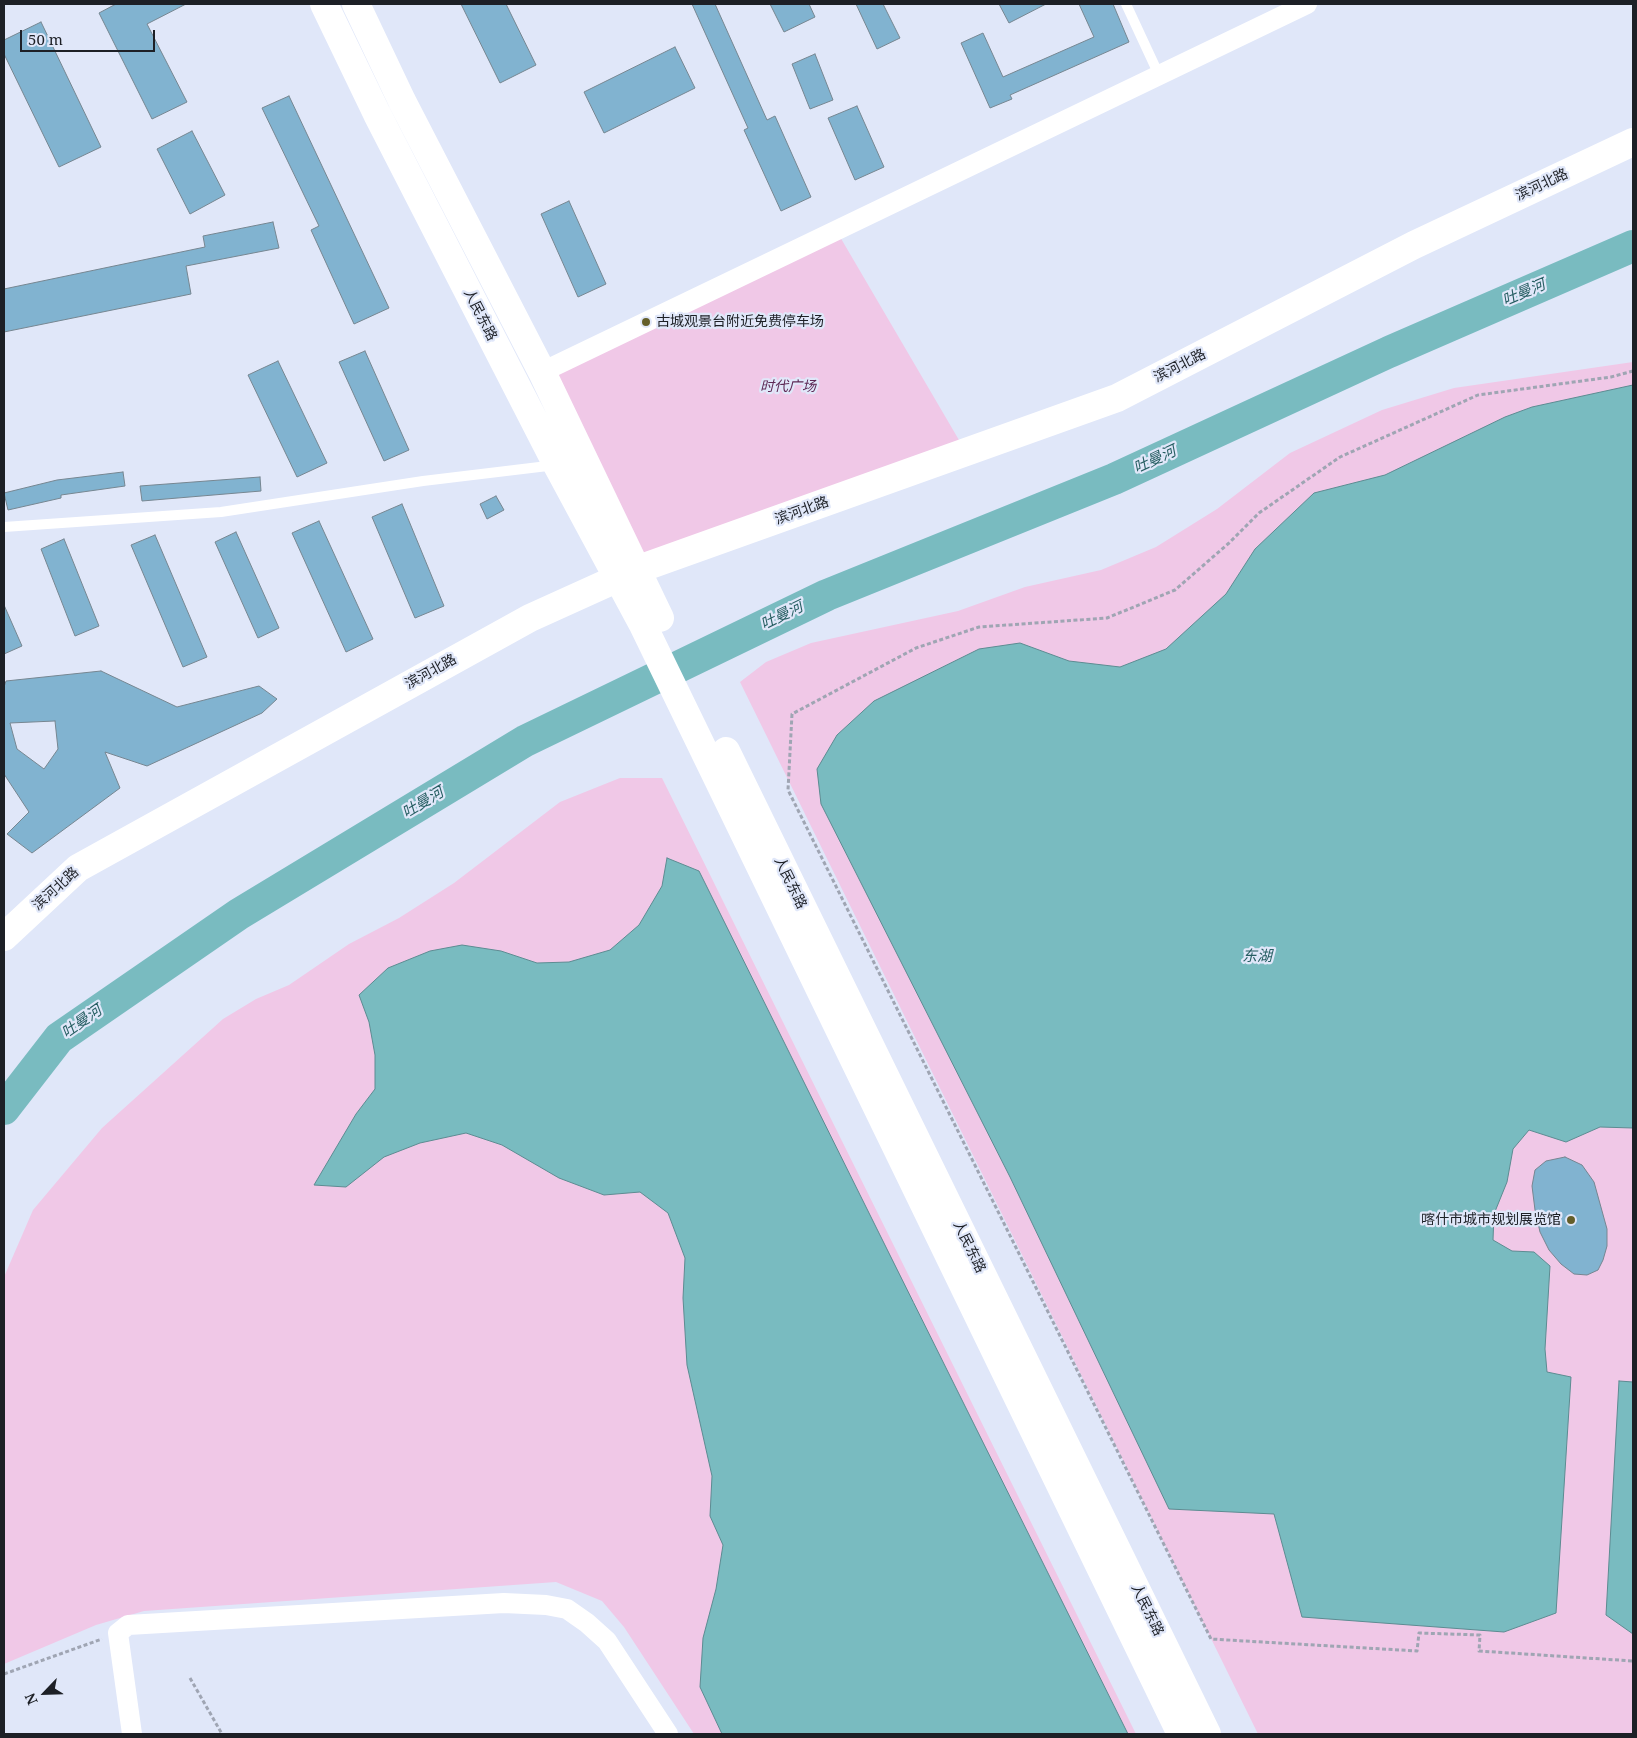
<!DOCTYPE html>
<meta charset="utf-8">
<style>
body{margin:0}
#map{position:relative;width:1637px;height:1738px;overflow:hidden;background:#e0e7f9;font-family:"Noto Serif",serif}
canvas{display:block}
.frame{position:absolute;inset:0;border:5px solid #1d2026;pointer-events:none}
.north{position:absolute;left:20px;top:1668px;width:50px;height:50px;-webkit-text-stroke:4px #e0e7f9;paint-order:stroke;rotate:246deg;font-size:14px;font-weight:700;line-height:20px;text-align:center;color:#1d2026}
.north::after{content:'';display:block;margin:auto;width:18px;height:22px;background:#1d2026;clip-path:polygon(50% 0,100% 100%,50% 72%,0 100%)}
.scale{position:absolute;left:20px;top:30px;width:135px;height:22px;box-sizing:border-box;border:2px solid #1d2026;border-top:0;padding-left:6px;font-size:15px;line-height:18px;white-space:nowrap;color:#1d2026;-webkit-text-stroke:4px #e0e7f9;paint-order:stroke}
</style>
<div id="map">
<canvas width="1637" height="1738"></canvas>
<div class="frame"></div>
<div class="north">N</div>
<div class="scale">50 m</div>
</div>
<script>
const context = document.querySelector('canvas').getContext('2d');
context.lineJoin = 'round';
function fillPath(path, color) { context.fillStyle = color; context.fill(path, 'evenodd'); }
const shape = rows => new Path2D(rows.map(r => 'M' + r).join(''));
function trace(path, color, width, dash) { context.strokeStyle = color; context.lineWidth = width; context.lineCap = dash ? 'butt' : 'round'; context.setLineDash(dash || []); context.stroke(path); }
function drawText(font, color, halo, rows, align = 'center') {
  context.font = font + ' "Noto Serif","Noto Sans SC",serif'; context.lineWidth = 4.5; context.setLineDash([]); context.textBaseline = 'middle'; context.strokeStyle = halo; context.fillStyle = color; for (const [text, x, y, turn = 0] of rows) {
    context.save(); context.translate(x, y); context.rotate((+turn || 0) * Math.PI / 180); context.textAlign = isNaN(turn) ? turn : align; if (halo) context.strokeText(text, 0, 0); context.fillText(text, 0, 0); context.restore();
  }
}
const green = shape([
 [836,230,966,452,636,570,542,372],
 [1633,362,1633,1734,1258,1734,740,682,766,662,811,643,958,611,1025,587,1101,570,1156,547,1217,509,1290,453,1382,410,1454,388],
 [620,778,662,778,1136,1734,694,1734,624,1627,602,1601,556,1582,144,1611,96,1625,4,1664,4,1277,33,1210,102,1128,223,1019,256,999,289,985,349,944,399,918,454,883,560,802]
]);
const water = shape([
 [1633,385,1633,1128,1600,1127,1566,1142,1529,1130,1513,1149,1507,1182,1494,1214,1493,1240,1512,1251,1534,1252,1550,1266,1545,1349,1547,1372,1571,1377,1556,1613,1504,1632,1302,1617,1274,1514,1169,1509,1010,1177,821,804,817,769,837,735,874,701,979,649,1020,643,1069,661,1120,667,1166,649,1226,594,1255,549,1314,493,1385,475,1505,417,1532,407,1633,385],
 [667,858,699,871,1128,1734,722,1734,700,1687,703,1638,716,1589,723,1545,710,1516,712,1476,687,1365,683,1298,685,1258,668,1213,640,1192,604,1195,559,1178,502,1145,466,1133,420,1143,384,1157,346,1187,314,1185,356,1114,375,1089,375,1055,369,1022,359,995,388,968,430,951,462,945,501,951,537,963,569,962,610,950,639,925,662,886,667,858],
 [1619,1381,1633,1382,1633,1634,1606,1615,1619,1381]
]);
const river = shape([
 [4,1109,59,1038,239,914,525,741,827,595,1114,479,1389,352,1633,246]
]);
const building = shape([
 [116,4,186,4,147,24,187,102,152,119,99,13,116,4],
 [461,4,506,4,536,65,500,83,461,4],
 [692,4,715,4,767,120,775,116,811,197,781,211,744,130,748,128,692,4],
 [770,4,809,4,815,17,784,32,770,4],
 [856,4,883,4,900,38,877,49,856,4],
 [999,4,1046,4,1009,23,999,4],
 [1079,4,1113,4,1129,42,1010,95,1012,99,990,108,961,43,983,33,1003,77,1094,37,1079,4],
 [41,22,101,147,59,167,4,54,4,40,41,22],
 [675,47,695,88,604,133,584,92,675,47],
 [815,54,833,100,810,109,792,64,815,54],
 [289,96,389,308,354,324,311,230,319,226,262,108,289,96],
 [857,106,884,167,855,180,828,118,857,106],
 [192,131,225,195,190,214,157,149,192,131],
 [569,201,606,284,578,297,541,214,569,201],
 [273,222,279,248,186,266,191,294,4,332,4,289,205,247,203,236,273,222],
 [365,351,409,450,384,461,339,362,365,351],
 [278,361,327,463,297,477,248,375,278,361],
 [123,472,125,486,61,495,61,498,8,510,4,493,57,480,123,472],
 [260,477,261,491,142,501,140,486,260,477],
 [496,496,504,510,487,519,480,504,496,496],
 [402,504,444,606,415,618,372,517,402,504],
 [319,521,373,639,346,652,292,533,319,521],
 [236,532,279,628,258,638,215,542,236,532],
 [155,535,207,657,183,667,131,545,155,535],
 [64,539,99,626,75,636,41,549,64,539],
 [4,605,22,646,4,654,4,605],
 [101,671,177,707,259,686,277,699,262,713,147,766,105,752,120,788,32,853,7,834,29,812,4,774,4,687,6,681,101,671],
 [55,721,58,749,44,769,17,749,10,723,55,721],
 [1565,1157,1582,1165,1594,1182,1607,1229,1607,1246,1603,1260,1598,1270,1587,1275,1574,1274,1561,1264,1549,1250,1540,1232,1535,1210,1532,1186,1535,1170,1546,1161,1565,1157]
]);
const path = shape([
 [1633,371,1611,377,1478,395,1340,457,1259,513,1229,543,1175,590,1107,618,979,627,916,648,792,714,788,790,1211,1639,1417,1651,1419,1633,1480,1635,1479,1651,1633,1661],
 [4,1674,102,1639],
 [190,1678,222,1734]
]);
const lane = shape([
 [1126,4,1159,75],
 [4,527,221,512,423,481,556,465]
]);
const street = shape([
 [542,372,1307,4],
 [132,1734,118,1633,128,1625,504,1603,546,1605,567,1609,587,1623,607,1641,668,1734]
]);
const secondary = shape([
 [4,937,78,868,530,618,636,570,1117,398,1414,245,1633,142]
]);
const primary = shape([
 [324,4,377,114,557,465,642,623,1181,1734],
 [356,4,402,101,542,372,660,618],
 [726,751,1207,1734]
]);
const markers = [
 [646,322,5,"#645e2a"],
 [1571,1220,5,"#645e2a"]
];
const streetNames = [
 ["滨河北路",1542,185,-25],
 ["人民东路",480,315,63],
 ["滨河北路",1180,366,-27],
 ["滨河北路",802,511,-20],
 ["滨河北路",431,672,-29],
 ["人民东路",790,883,64],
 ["滨河北路",56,889,-42],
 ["人民东路",969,1247,64],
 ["人民东路",1147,1610,64]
];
const poiNames = [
 ["古城观景台附近免费停车场",656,322],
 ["喀什市城市规划展览馆",1561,1220,"right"]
];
const parkNames = [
 ["时代广场",788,387]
];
const waterNames = [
 ["吐曼河",1524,293,-23],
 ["吐曼河",1155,460,-25],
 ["吐曼河",782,616,-26],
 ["吐曼河",423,803,-31],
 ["东湖",1257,957],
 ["吐曼河",82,1022,-35]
];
fillPath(green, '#f0c8e7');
fillPath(water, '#79bbc0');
trace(water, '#5d8c92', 1);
trace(river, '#79bbc0', 32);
fillPath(building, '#81b3d0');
trace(building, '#768691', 1);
trace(path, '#9fa5b3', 3, [4, 2.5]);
trace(lane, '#fff', 10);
trace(street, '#fff', 20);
trace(secondary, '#fff', 28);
trace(primary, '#fff', 28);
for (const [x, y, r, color] of markers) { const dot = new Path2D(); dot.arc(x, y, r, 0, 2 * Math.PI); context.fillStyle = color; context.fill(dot); trace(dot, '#e0e7f9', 2); }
drawText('14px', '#1d2026', '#e0e7f9', streetNames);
drawText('14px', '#1d2026', '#e0e7f9', poiNames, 'left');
drawText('italic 14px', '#5e2a56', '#e0e7f9', parkNames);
drawText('italic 15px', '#265e62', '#e0e7f9', waterNames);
</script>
